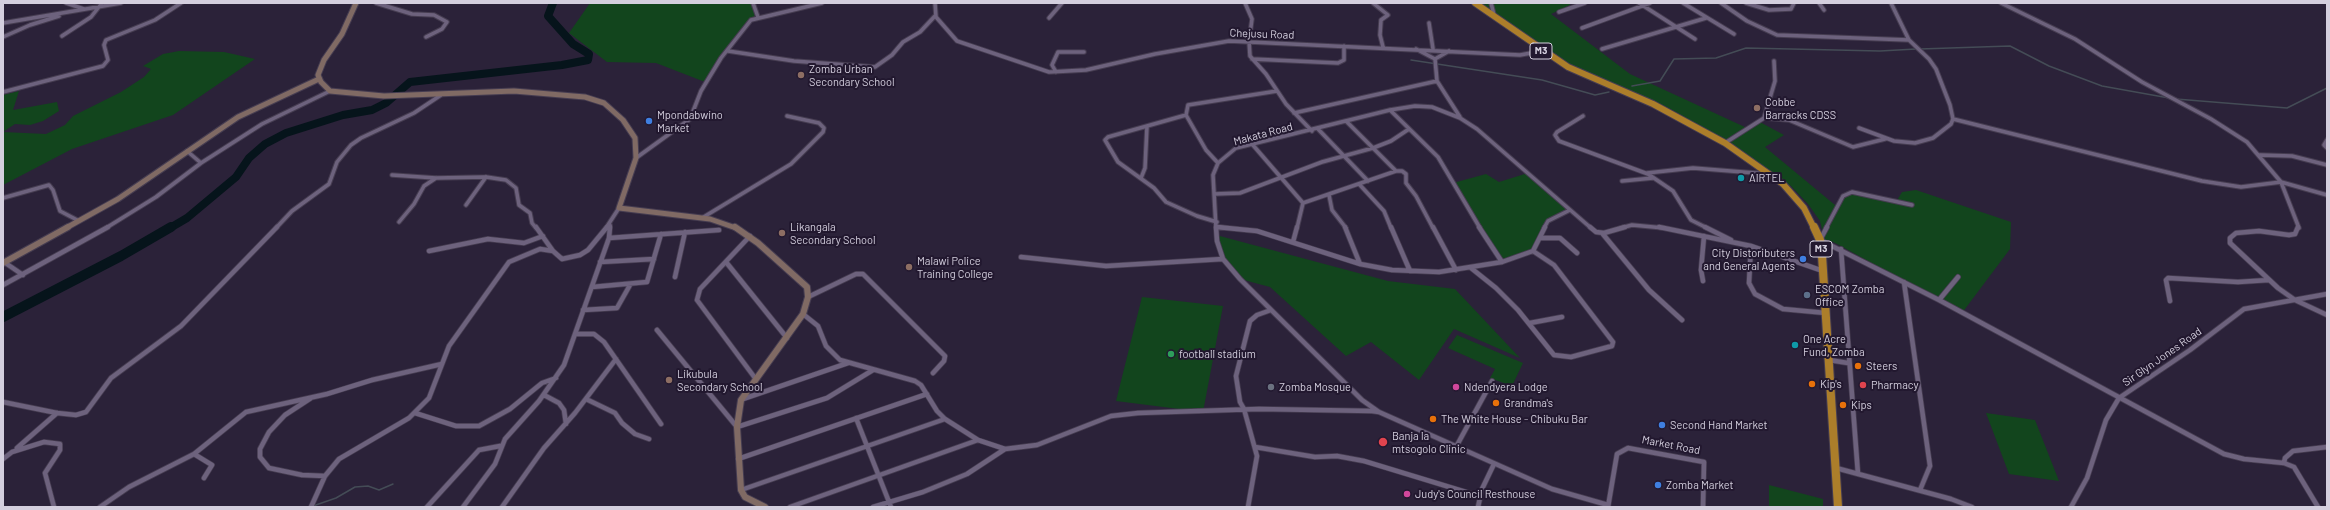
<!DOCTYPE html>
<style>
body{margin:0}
#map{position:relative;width:2330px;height:510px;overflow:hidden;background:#2b2239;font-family:Barlow,sans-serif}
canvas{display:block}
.frame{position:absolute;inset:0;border:4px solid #d4cfde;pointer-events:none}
</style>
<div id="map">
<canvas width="2330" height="510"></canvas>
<div class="frame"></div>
</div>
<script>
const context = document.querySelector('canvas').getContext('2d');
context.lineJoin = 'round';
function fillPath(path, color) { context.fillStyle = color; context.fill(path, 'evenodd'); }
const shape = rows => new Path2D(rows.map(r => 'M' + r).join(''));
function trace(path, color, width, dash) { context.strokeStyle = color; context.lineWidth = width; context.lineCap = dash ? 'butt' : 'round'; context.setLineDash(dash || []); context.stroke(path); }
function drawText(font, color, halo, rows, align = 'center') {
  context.font = font + ' Barlow,sans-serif'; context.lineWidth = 4; context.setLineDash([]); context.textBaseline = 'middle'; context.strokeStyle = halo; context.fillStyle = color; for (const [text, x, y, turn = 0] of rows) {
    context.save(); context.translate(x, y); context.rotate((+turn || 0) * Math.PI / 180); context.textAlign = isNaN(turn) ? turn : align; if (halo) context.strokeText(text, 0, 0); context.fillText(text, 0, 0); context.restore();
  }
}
const green = shape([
 [590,3,751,3,755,15,705,82,656,63,607,62,569,33],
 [1480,3,1569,3,1570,5,1551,14,1630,74,1747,128,1758,121,1784,135,1765,147,1835,205,1843,196,1852,192,1896,202,1902,192,1916,190,2011,222,2010,249,1962,313,1839,245,1829,240,1820,240,1824,237,1820,221,1808,204,1791,186,1735,146,1667,107,1593,76,1562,61],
 [179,51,224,52,255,59,173,115,72,149,3,185,3,132,46,134,65,125,73,116,121,92,144,77,151,69,143,66,163,54],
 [19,91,13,110,57,102,59,111,43,121,30,125,15,124,3,132,3,95],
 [1528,173,1570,210,1552,218,1533,251,1502,262,1453,183,1486,174,1499,182],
 [1216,235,1388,281,1455,289,1520,358,1454,329,1419,380,1371,342,1346,356,1270,287,1240,279,1223,259],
 [1142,297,1223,306,1203,412,1116,401],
 [1457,335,1523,363,1512,386,1490,378,1495,369,1448,348],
 [1986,413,2035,420,2059,481,2009,474],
 [1769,485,1823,499,1823,507,1769,507]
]);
const stream = shape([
 [1920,49,2010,46,2049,66,2102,86,2169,98],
 [1411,60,1542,80,1595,95,1609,92],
 [1632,86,1660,81,1674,59,1716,58,1746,48,1880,51,1916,49],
 [2176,99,2287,108,2327,88],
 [313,506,336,498,355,487,368,486,379,490,393,484]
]);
const riverFar1 = shape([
 [170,228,187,218,236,177,249,158,265,144,286,133,343,115,372,110,386,103,410,82,562,65,588,60,589,54,573,44,548,16,553,3]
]);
const river = shape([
 [3,317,121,256,171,227]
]);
const streetFar1 = shape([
 [66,3,84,9],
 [376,3,412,14,434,15,447,22,442,29,426,37],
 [753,3,758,17],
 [935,3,936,17,957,41,1049,72,1086,70,1155,54,1229,41,1520,55,1542,51],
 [1245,3,1252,19,1249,41,1250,56,1266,74,1286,104,1312,131],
 [1373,3,1388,15,1381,20,1380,35,1383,47],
 [1491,3,1494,15],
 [1639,3,1695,39],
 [1683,3,1734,34],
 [1721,3,1747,21,1777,35,1909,40],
 [1746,3,1769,10,1791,9,1794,3],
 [1819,3,1824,10],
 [2001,3,2075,39,2142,82,2211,119,2247,142,2281,182,2299,228],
 [1559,12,1585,3],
 [1049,18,1062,3],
 [3,23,121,3],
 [1429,23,1433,49],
 [1582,28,1650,3],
 [62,36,91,17,102,3],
 [3,37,30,25,59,16],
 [1416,49,1435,59],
 [1602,49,1706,18],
 [728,51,794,61,875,67,892,55,903,42,920,32,935,16],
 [1252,59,1338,63,1344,60,1344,46],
 [1056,72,1052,65,1058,52,1084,52],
 [1437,81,1460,117],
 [3,92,103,66,108,60,104,45,106,40,155,20,181,3],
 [1390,110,1438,157,1480,228],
 [1294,113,1437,81,1435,59,1449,51],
 [1186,115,1108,137,1105,140,1118,162,1154,188,1166,202,1197,216,1217,222],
 [1583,116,1557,132,1555,135,1559,141,1648,174,1673,191,1691,220,1707,228],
 [1764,118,1775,81,1774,61],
 [1953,119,2202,181,2241,187,2281,182,2327,195],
 [1347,122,1396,171],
 [1859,128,1894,141,1915,143,1933,138,1951,124,1953,119,1950,105,1936,69,1929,59,1909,40,1891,3],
 [1318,129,1368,181],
 [2327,140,2324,145,2327,148],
 [1725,143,1764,118,1789,120,1853,147,1885,139],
 [1252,144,1303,203],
 [187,151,201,163],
 [2260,155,2292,156,2327,165],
 [636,158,690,119,701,91,721,58,751,20,822,3],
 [1218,163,1206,150,1186,115,1188,105,1277,91],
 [1647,173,1693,168,1768,174],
 [392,175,436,178,486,177,506,180,516,188,519,205,530,213,532,223,536,228],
 [1141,178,1145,168,1147,126],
 [1622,181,1653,178],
 [1359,184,1384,211,1391,228],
 [1214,194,1240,193,1322,162,1373,148,1391,141,1409,129],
 [1329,195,1332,210,1346,228],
 [3,198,49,185,53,190,60,211,79,221],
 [1303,203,1396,171,1402,171,1406,174,1406,183,1416,196,1433,228],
 [466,205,486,177],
 [702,218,791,164,823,132,824,128,819,123,787,116],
 [399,222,414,204,424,186,436,178],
 [1217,227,1227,228],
 [106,228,156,197,201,163,262,124,330,91],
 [276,228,292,211,329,184,337,162,351,145,361,138,414,113,441,95],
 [606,228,619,208],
 [610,228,610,225],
 [1216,228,1213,175,1218,163,1236,148,1390,110,1415,106,1432,107,1460,118,1477,129,1591,228],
 [1297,228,1303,203],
 [1544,228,1548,221,1570,210],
 [1621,228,1632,225,1664,228],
 [1826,228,1843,196,1852,192,1912,205]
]);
const street = shape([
 [536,227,553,251],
 [1216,227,1217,241,1223,259,1240,279,1362,400,1379,412],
 [1217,227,1257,231,1360,264,1392,270,1439,272,1502,262,1533,251,1545,227],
 [1345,227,1360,264],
 [1391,227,1410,271],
 [1433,227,1456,270],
 [1479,227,1502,262],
 [1590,227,1596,232,1604,233,1625,227],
 [1659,227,1751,246,1823,271],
 [1705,227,1731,240],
 [1827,227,1820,240,1939,300,2224,454,2244,459,2284,463,2294,467,2318,507],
 [2298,227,2295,234,2289,235,2259,231,2236,233,2230,238,2230,243,2278,288,2295,300,2327,315],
 [1602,233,1649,290,1682,320],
 [750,236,700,289,697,300,755,378],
 [609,238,719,230],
 [1540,238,1560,238,1577,253],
 [1293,242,1297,227],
 [1751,246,1749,283,1755,294,1783,309,1826,313],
 [1841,249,1858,474],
 [429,251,488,239,524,243,543,236],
 [1021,257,1106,266,1223,259],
 [4,262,23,275],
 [600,262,654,259],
 [726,262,787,338],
 [1471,268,1496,288,1518,310,1554,355,1571,357,1612,346,1613,342,1554,265,1533,251],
 [675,277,685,232],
 [1703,281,1701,270,1704,236],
 [1904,282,1930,466,1920,490],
 [3,285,108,227],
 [592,287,647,282,661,234],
 [808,297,856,274,863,274,945,356,944,361,933,373],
 [1939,300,1958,277],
 [2170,301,2166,280,2168,278,2238,282,2269,280],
 [583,310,617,308,630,285],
 [803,314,818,326,826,346,840,360,915,381,921,385,937,411,945,419,978,440,1005,449,1037,445,1111,416,1138,413,1259,409,1372,411,1379,412,1552,489,1608,505],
 [1530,323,1562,317],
 [657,330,737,427,827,398,873,370],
 [575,334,594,334,604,342,661,424],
 [1829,360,1848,363],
 [544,395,559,403,564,410,566,424],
 [311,398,285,415,269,432,260,449,260,457,269,468,302,475,325,476],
 [586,399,615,413,622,423,635,434,649,439],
 [743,399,848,363],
 [3,402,57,413,76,415,86,412,111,378,181,326,277,227],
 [415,413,456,426,479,426,510,409,542,383,556,378],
 [856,418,891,507],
 [1255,447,1315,457,1337,456,1364,461,1479,496],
 [1456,447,1492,381],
 [17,448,57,413],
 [194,454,212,465,204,478],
 [3,459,12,452,44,442,60,444,60,450,45,473,54,507],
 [738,459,927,394],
 [2284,463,2285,458,2293,451,2327,447],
 [1836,468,1951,499,1972,507],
 [741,490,945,419],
 [100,507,129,487,194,454,246,412,327,394,372,380,442,364],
 [311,507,325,476,339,459,409,418,429,398,449,346,509,262,540,249,553,251,562,259,580,255,588,250,607,227],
 [427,507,479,450,500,446],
 [463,507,495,464,505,439,539,401,564,365,609,238,610,227],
 [502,507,544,448,575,413,616,359],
 [790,507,978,440],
 [873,507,923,492,967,474,1005,449],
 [1248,507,1257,456,1244,409,1240,402,1236,376,1250,321,1257,315,1271,310],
 [1478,507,1482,489,1494,464],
 [1608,507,1617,454,1628,448,1704,462,1703,507],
 [2071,507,2087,478,2106,420,2119,398,2190,350,2244,309,2327,294]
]);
const secondaryFar1 = shape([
 [356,3,342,34,324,60,318,75,321,82,330,91,384,96,514,91,585,97,604,103,623,120,635,138,636,158,619,208,710,219,736,228],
 [66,228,118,199,238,117,319,79]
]);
const secondary = shape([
 [735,227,758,243,807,287,808,297,803,314,741,400,737,427,741,490,745,497,765,507],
 [3,263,68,227]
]);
const highwayFar1 = shape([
 [1475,3,1568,67,1653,104,1725,143,1783,184,1804,208,1814,228]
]);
const highway = shape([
 [1814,227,1820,240,1822,255,1838,507]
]);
const markers = [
 [801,75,4,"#8d6e63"],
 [1757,108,4,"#8d6e63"],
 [649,121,4,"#3f7fe0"],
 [1741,178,4,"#0f9aa8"],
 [782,233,4,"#8d6e63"],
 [1803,259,4,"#3f7fe0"],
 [909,267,4,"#8d6e63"],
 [1807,295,4,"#5c6f8a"],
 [1795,345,4,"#0f9aa8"],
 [1171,354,4,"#2e9e5b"],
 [1858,366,4,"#e8710a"],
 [669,380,4,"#8d6e63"],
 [1812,384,4,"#e8710a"],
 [1863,385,4,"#e0444e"],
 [1271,387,4,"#6b7280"],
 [1456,387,4,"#d1479c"],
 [1496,403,4,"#e8710a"],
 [1843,405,4,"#e8710a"],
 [1433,419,4,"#e8710a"],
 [1662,425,4,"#3f7fe0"],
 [1383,442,5,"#e0444e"],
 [1658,485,4,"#3f7fe0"],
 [1407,494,4,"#d1479c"]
];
const shields = [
 [1541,51,22],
 [1821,249,22]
];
const shieldNames = [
 ["M3",1541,51],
 ["M3",1821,249]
];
const streetNames = [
 ["Chejusu Road",1262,34,2],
 ["Makata Road",1263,134,-15],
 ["Sir Glyn Jones Road",2162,357,-35],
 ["Market Road",1671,445,11]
];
const poiNames = [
 ["Zomba Urban",809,69],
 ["Secondary School",809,82],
 ["Cobbe",1765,102],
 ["Barracks CDSS",1765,115],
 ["Mpondabwino",657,115],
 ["Market",657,128],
 ["AIRTEL",1749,178],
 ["Likangala",790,227],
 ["Secondary School",790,240],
 ["City Distoributers",1795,253,"right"],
 ["and General Agents",1795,266,"right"],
 ["Malawi Police",917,261],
 ["Training College",917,274],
 ["ESCOM Zomba",1815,289],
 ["Office",1815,302],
 ["One Acre",1803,339],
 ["Fund, Zomba",1803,352],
 ["football stadium",1179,354],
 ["Steers",1866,366],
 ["Likubula",677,374],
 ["Secondary School",677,387],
 ["Kip's",1820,384],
 ["Pharmacy",1871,385],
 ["Zomba Mosque",1279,387],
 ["Ndendyera Lodge",1464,387],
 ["Grandma's",1504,403],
 ["Kips",1851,405],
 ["The White House - Chibuku Bar",1441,419],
 ["Second Hand Market",1670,425],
 ["Banja la",1392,436],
 ["mtsogolo Clinic",1392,449],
 ["Zomba Market",1666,485],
 ["Judy's Council Resthouse",1415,494]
];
fillPath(green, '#12451d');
trace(stream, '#444c56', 1.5);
trace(riverFar1, '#06141b', 8);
trace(river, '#06141b', 10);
trace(streetFar1, '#463d51', 5.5);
trace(street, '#463d51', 6);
trace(secondaryFar1, '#463d51', 7);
trace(secondary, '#463d51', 8);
trace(highwayFar1, '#463d51', 8);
trace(highway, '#463d51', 10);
trace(streetFar1, '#6d627d', 3.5);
trace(street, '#6d627d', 4.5);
trace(secondaryFar1, '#806a64', 5);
trace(secondary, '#806a64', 6);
trace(highwayFar1, '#ac7e2a', 6);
trace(highway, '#ac7e2a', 8);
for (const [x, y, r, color] of markers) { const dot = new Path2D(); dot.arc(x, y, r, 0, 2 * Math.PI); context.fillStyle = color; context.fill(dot); trace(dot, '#22182f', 1.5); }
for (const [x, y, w] of shields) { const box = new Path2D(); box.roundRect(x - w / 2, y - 8, w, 16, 3); context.fillStyle = '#22182f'; context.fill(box); trace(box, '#d4cfde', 1); }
drawText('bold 10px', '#d4cfde', null, shieldNames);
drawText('11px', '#d4cfde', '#22182f', streetNames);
drawText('11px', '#d4cfde', '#22182f', poiNames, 'left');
</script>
